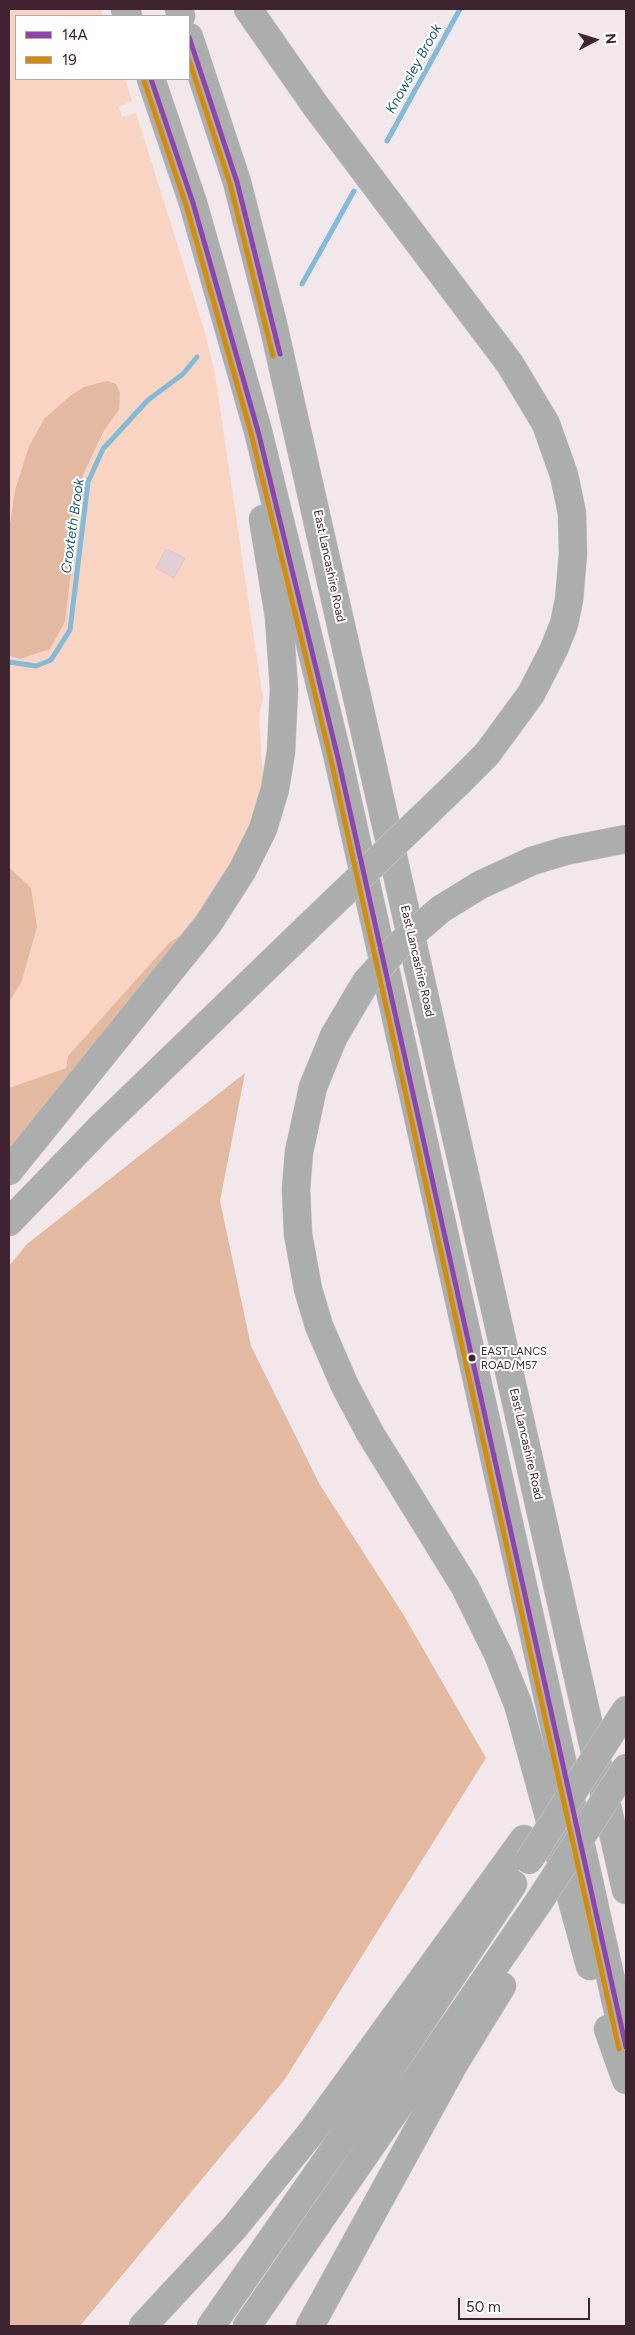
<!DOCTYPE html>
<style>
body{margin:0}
#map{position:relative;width:635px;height:2335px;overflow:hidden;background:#f2e8ec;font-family:Figtree,sans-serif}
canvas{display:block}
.frame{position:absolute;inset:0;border:10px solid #402330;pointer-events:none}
.legend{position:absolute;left:15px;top:15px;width:175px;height:65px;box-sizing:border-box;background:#fff;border:1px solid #b3a7ac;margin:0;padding:6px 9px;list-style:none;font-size:15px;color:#402330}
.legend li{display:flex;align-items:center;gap:10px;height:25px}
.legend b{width:25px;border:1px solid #b3a7ac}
.north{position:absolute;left:570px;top:15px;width:50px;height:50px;-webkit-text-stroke:4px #fff;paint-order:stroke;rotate:85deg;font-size:14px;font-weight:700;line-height:20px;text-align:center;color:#402330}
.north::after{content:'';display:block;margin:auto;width:18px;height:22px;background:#402330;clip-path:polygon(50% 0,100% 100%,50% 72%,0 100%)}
.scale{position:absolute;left:458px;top:2298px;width:132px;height:22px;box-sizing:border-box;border:2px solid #402330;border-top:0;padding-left:6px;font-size:15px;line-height:18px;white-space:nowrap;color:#402330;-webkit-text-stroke:4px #fff;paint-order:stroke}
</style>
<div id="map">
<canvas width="635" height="2335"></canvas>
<div class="frame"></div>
<ul class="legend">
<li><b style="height:6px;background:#8e44ad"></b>14A</li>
<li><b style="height:6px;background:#d28c0a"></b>19</li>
</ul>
<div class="north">N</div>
<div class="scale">50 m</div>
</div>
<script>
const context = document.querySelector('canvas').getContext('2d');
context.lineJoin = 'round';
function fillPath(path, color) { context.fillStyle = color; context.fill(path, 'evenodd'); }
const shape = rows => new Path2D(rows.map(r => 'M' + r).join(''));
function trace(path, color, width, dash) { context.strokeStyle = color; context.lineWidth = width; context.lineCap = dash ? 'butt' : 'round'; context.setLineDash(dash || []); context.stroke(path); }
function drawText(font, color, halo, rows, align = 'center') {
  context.font = font + ' Figtree,sans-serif'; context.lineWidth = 4; context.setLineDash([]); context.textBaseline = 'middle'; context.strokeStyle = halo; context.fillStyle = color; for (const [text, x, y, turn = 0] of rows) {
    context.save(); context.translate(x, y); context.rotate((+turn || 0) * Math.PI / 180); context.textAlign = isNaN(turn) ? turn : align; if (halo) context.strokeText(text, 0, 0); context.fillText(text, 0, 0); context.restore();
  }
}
const green = shape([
 [9,9,101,9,103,16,16,16,16,79,125,79,132,101,119,107,122,117,136,113,203,326,215,374,263,699,259,714,262,766,267,790,245,844,191,929,115,1005,68,1056,66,1068,12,1088,9,1088,9,1002,21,983,31,888,9,867,9,656,20,659,65,623,83,475,106,429,119,410,44,419,29,446,15,490,9,530],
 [166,549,185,558,174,577,156,568]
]);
const forest = shape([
 [107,381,116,384,120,393,119,410,104,431,83,475,65,622,50,649,20,659,9,656,9,530,15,490,29,446,44,419,70,396,84,387],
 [9,867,31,888,37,927,21,983,9,1002],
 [191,929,9,1150,9,1088,66,1068,68,1056,169,943],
 [245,1073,220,1201,251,1346,320,1485,403,1614,486,1758,285,2079,80,2326,9,2326,9,1266,27,1244]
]);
const stream = shape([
 [387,141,460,9],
 [302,284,354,191],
 [9,662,36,666,51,660,70,630,88,482,103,449,148,400,183,374,197,357]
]);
const building = shape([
 [166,549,185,558,174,578,156,568,166,549]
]);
const highway = shape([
 [125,9,128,16],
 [179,9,181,16],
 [248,9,315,105,510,364,546,424,564,475,572,513,573,554,569,600,564,624,554,649,531,694,487,754,457,784],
 [189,37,237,182,273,324,626,1890],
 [151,79,193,203,258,431,338,758,626,2047],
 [480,885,532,861,565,851,626,839],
 [334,1036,313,1087,299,1152,296,1189,298,1234,308,1289,319,1326,345,1386,370,1433,465,1587,498,1654,518,1704,590,1966],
 [9,1171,208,924,242,871,263,829,275,789,281,752,284,689,279,617,263,519],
 [9,1222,100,1128,307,928],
 [608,2029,626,2080],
 [143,2326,234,2228,314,2129,524,1839],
 [211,2326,375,2091,513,1884],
 [247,2326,538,1903],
 [310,2326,454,2064,502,1986]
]);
const highwayBridge = shape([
 [307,928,457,784],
 [334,1036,366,982,399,945,441,909,480,885],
 [529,1860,626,1710],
 [538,1903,626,1768]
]);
const bus1 = shape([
 [189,37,237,182,280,354],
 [151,79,193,203,258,431,338,758,626,2047]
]);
const bus2 = shape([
 [189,60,230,184,273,356],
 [144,81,186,205,251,433,331,760,619,2049]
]);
const markers = [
 [472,1358,4.5,"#402330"]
];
const busNames = [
 ["EAST LANCS",481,1352],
 ["ROAD/M57",481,1366]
];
const streetNames = [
 ["East Lancashire Road",329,566,78],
 ["East Lancashire Road",417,961,77],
 ["East Lancashire Road",526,1444,77]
];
const waterNames = [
 ["Knowsley Brook",414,69,-61],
 ["Croxteth Brook",73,526,-82]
];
fillPath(green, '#f9d4c2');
fillPath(forest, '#e3b9a2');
trace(stream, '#83bad9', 5);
fillPath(building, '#e1cfd5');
trace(building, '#d8c5cd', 1);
trace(highway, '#d1c5ca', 29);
trace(highway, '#acaeae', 28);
trace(highwayBridge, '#d1c5ca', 29, []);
trace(highwayBridge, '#acaeae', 28);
trace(bus1, '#8e44ad', 5);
trace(bus2, '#d28c0a', 5);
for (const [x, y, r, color] of markers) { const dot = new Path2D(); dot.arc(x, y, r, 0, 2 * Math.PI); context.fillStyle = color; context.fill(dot); trace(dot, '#fff', 2); }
drawText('11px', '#402330', '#fff', busNames, 'left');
drawText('12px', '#402330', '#fff', streetNames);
drawText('italic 14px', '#1a5a77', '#fff', waterNames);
</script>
